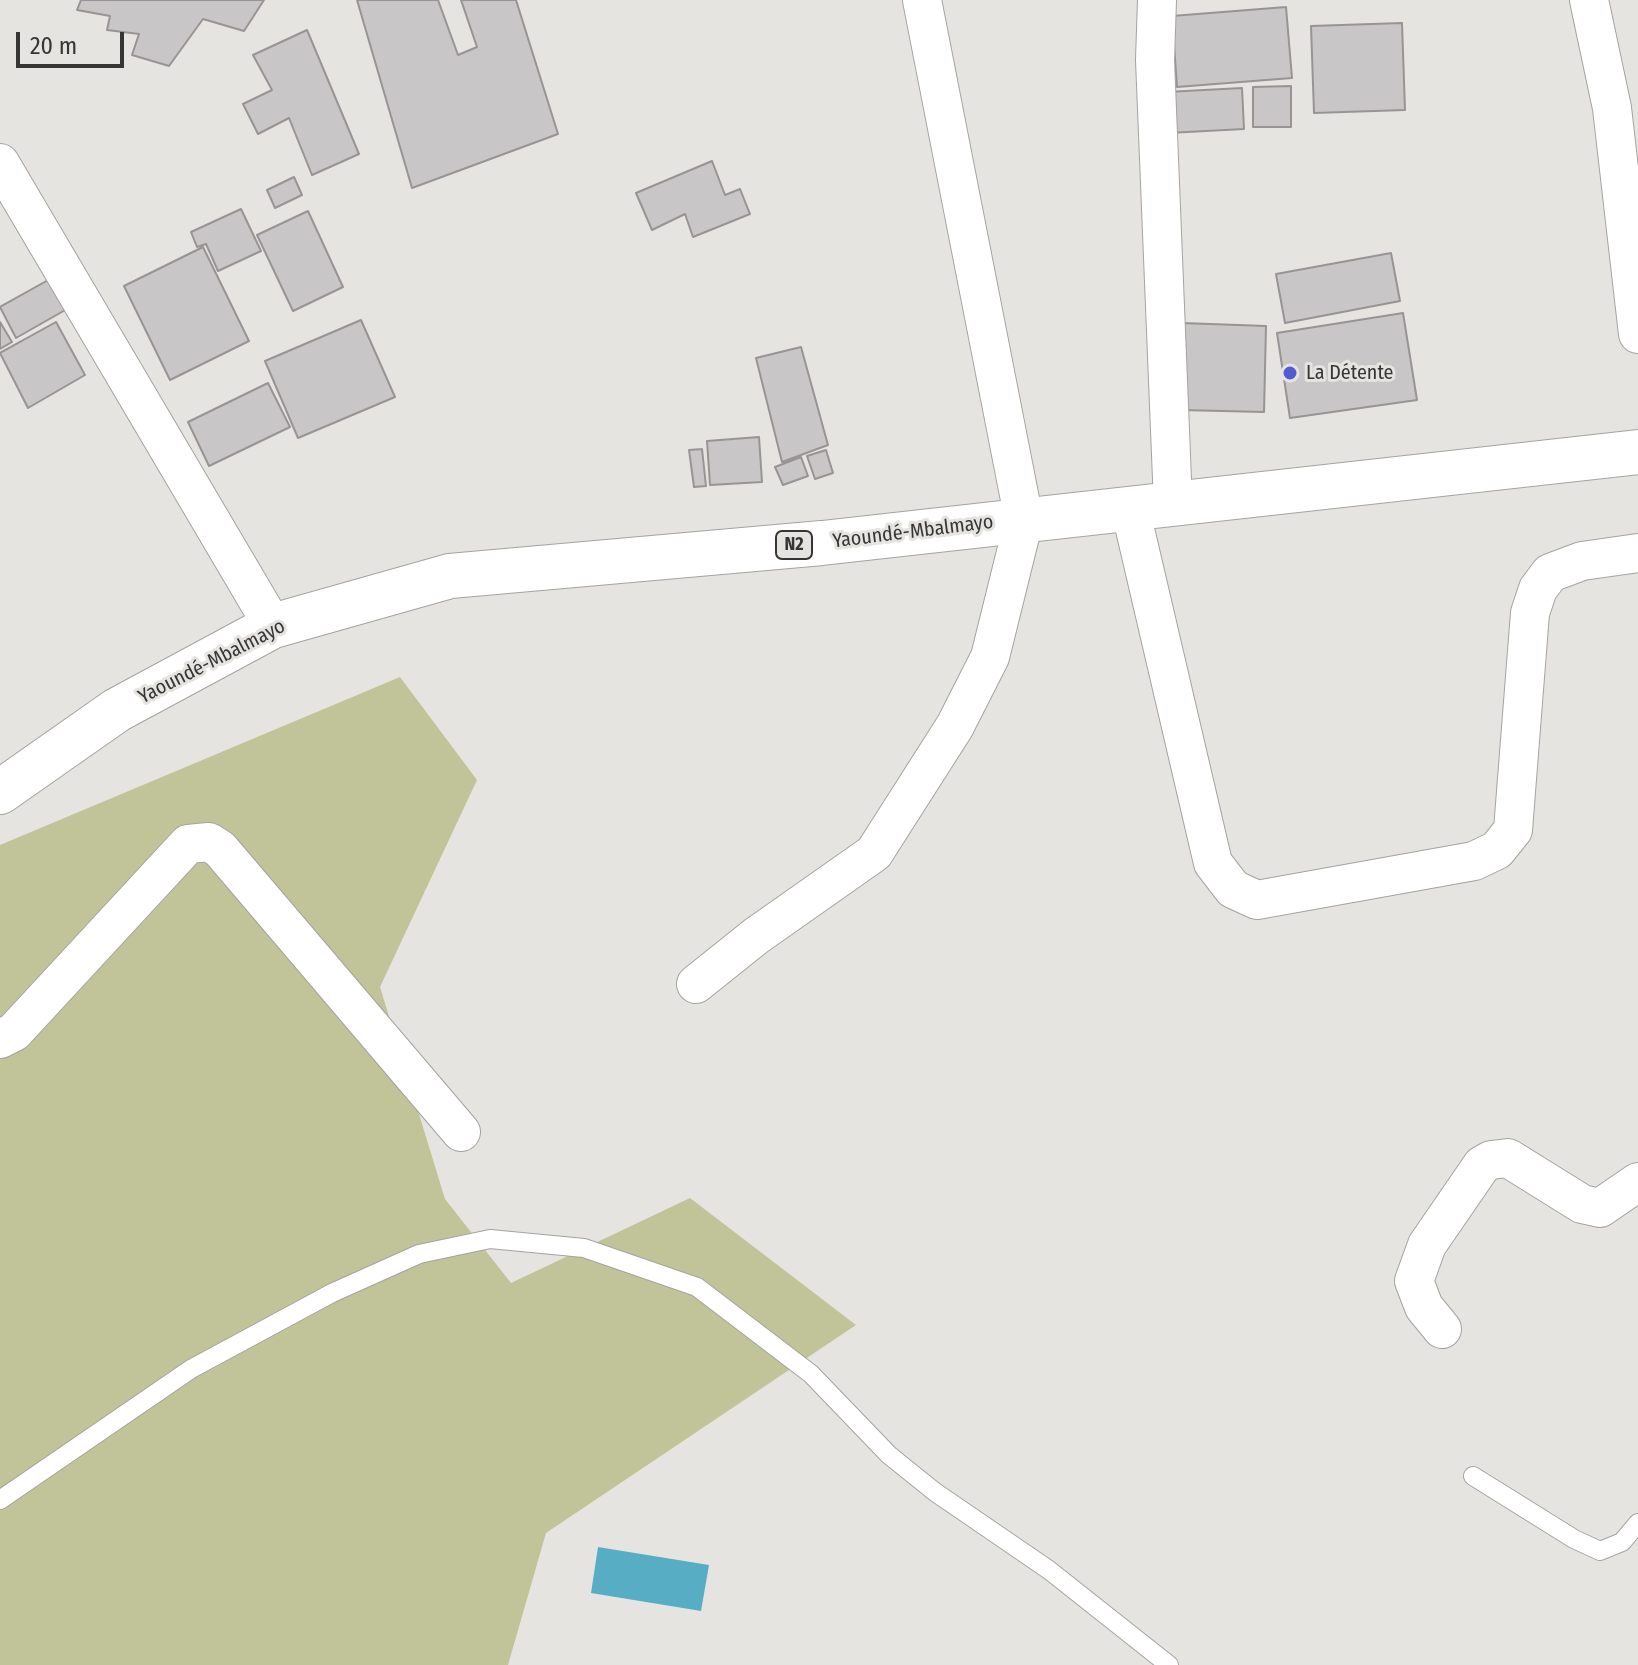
<!DOCTYPE html>
<meta charset="utf-8">
<style>
body{margin:0}
#map{position:relative;width:1638px;height:1665px;overflow:hidden;background:#e6e4e1;font-family:"Fira Sans Condensed",sans-serif}
canvas{display:block}
.scale{position:absolute;left:16px;top:32px;width:108px;height:36px;box-sizing:border-box;border:4px solid #363534;border-top:0;padding-left:10px;font-size:24px;line-height:28px;white-space:nowrap;color:#363534;-webkit-text-stroke:6px #e6e4e1;paint-order:stroke}
</style>
<div id="map">
<canvas width="1638" height="1665"></canvas>
<div class="scale">20 m</div>
</div>
<script>
const context = document.querySelector('canvas').getContext('2d');
context.lineJoin = 'round';
function fillPath(path, color) { context.fillStyle = color; context.fill(path, 'evenodd'); }
const shape = rows => new Path2D(rows.map(r => 'M' + r).join(''));
function trace(path, color, width, dash) { context.strokeStyle = color; context.lineWidth = width; context.lineCap = dash ? 'butt' : 'round'; context.setLineDash(dash || []); context.stroke(path); }
function drawText(font, color, halo, rows, align = 'center') {
  context.font = font + ' "Fira Sans Condensed",sans-serif'; context.lineWidth = 6; context.setLineDash([]); context.textBaseline = 'middle'; context.strokeStyle = halo; context.fillStyle = color; for (const [text, x, y, turn = 0] of rows) {
    context.save(); context.translate(x, y); context.rotate((+turn || 0) * Math.PI / 180); context.textAlign = isNaN(turn) ? turn : align; if (halo) context.strokeText(text, 0, 0); context.fillText(text, 0, 0); context.restore();
  }
}
const green = shape([
 [400,677,477,780,380,987,445,1199,511,1283,690,1198,856,1325,546,1533,508,1665,0,1665,0,845]
]);
const water = shape([
 [598,1547,709,1565,701,1611,591,1593]
]);
const building = shape([
 [81,0,264,0,244,31,203,19,169,66,132,55,139,34,107,30,110,16,77,10,81,0],
 [357,0,438,0,458,55,477,47,461,0,516,0,558,134,412,188,357,0],
 [1286,7,1292,78,1177,87,1172,16,1286,7],
 [1402,23,1405,110,1314,113,1311,26,1402,23],
 [307,30,359,154,312,175,289,118,258,134,243,104,272,90,253,55,307,30],
 [1291,86,1291,127,1253,127,1253,87,1291,86],
 [1242,88,1244,129,1168,133,1166,92,1242,88],
 [712,161,725,195,740,189,750,214,693,237,685,214,652,230,636,193,712,161],
 [294,177,302,195,275,208,267,190,294,177],
 [241,209,261,251,218,271,206,244,197,247,191,232,241,209],
 [308,211,343,287,293,311,257,235,308,211],
 [203,247,249,341,170,380,124,286,203,247],
 [1391,253,1400,301,1285,323,1276,274,1391,253],
 [50,279,67,309,16,338,0,307,50,279],
 [1403,313,1417,400,1290,418,1277,333,1403,313],
 [361,320,395,397,298,438,265,361,361,320],
 [0,322,12,342,0,349,0,322],
 [56,322,85,375,28,408,0,353,56,322],
 [1182,323,1266,326,1264,412,1180,410,1182,323],
 [801,347,828,445,782,462,756,358,801,347],
 [268,383,290,427,209,466,188,422,268,383],
 [759,437,762,482,710,485,707,441,759,437],
 [702,449,706,486,694,487,689,450,702,449],
 [826,450,833,473,815,479,807,456,826,450],
 [801,457,808,476,783,485,775,467,801,457]
]);
const service = shape([
 [1473,1476,1574,1539,1600,1551,1622,1542,1638,1523],
 [0,1500,191,1369,332,1293,419,1254,490,1239,584,1248,697,1287,811,1374,889,1455,935,1492,1049,1570,1169,1665]
]);
const minor = shape([
 [1157,0,1155,60,1173,504],
 [1589,0,1612,108,1638,334],
 [0,163,273,626],
 [1130,508,1213,863,1233,889,1257,900,1474,861,1497,850,1513,830,1530,613,1538,589,1550,573,1582,561,1638,553],
 [696,984,756,936,874,853,955,726,990,657,1024,520,922,0],
 [0,1039,14,1032,188,844,209,842,220,849,461,1132],
 [1442,1329,1424,1307,1414,1281,1427,1245,1482,1165,1491,1160,1508,1158,1582,1204,1600,1208,1638,1182]
]);
const trunk = shape([
 [0,792,117,710,273,626,450,576,822,543,1638,452]
]);
const markers = [
 [1290,373,8,"#4f5cd2"]
];
const shields = [
 [794,545,36]
];
const shieldNames = [
 ["N2",794,545]
];
const poiNames = [
 ["La Détente",1306,373]
];
const streetNames = [
 ["Yaoundé-Mbalmayo",913,532,-7],
 ["Yaoundé-Mbalmayo",212,662,-27]
];
fillPath(green, '#c1c498');
fillPath(water, '#57aec4');
fillPath(building, '#c9c6c7');
trace(building, '#989495', 2);
trace(service, '#a5a3a0', 20);
trace(minor, '#a5a3a0', 40);
trace(trunk, '#a5a3a0', 46);
trace(service, '#fff', 18);
trace(minor, '#fff', 38);
trace(trunk, '#fff', 44);
for (const [x, y, r, color] of markers) { const dot = new Path2D(); dot.arc(x, y, r, 0, 2 * Math.PI); context.fillStyle = color; context.fill(dot); trace(dot, '#e6e4e1', 3); }
for (const [x, y, w] of shields) { const box = new Path2D(); box.roundRect(x - w / 2, y - 14, w, 28, 6); context.fillStyle = '#e6e4e1'; context.fill(box); trace(box, '#363534', 2); }
drawText('bold 18px', '#363534', null, shieldNames);
drawText('20px', '#363534', '#e6e4e1', poiNames, 'left');
drawText('20px', '#363534', '#e6e4e1', streetNames);
</script>
